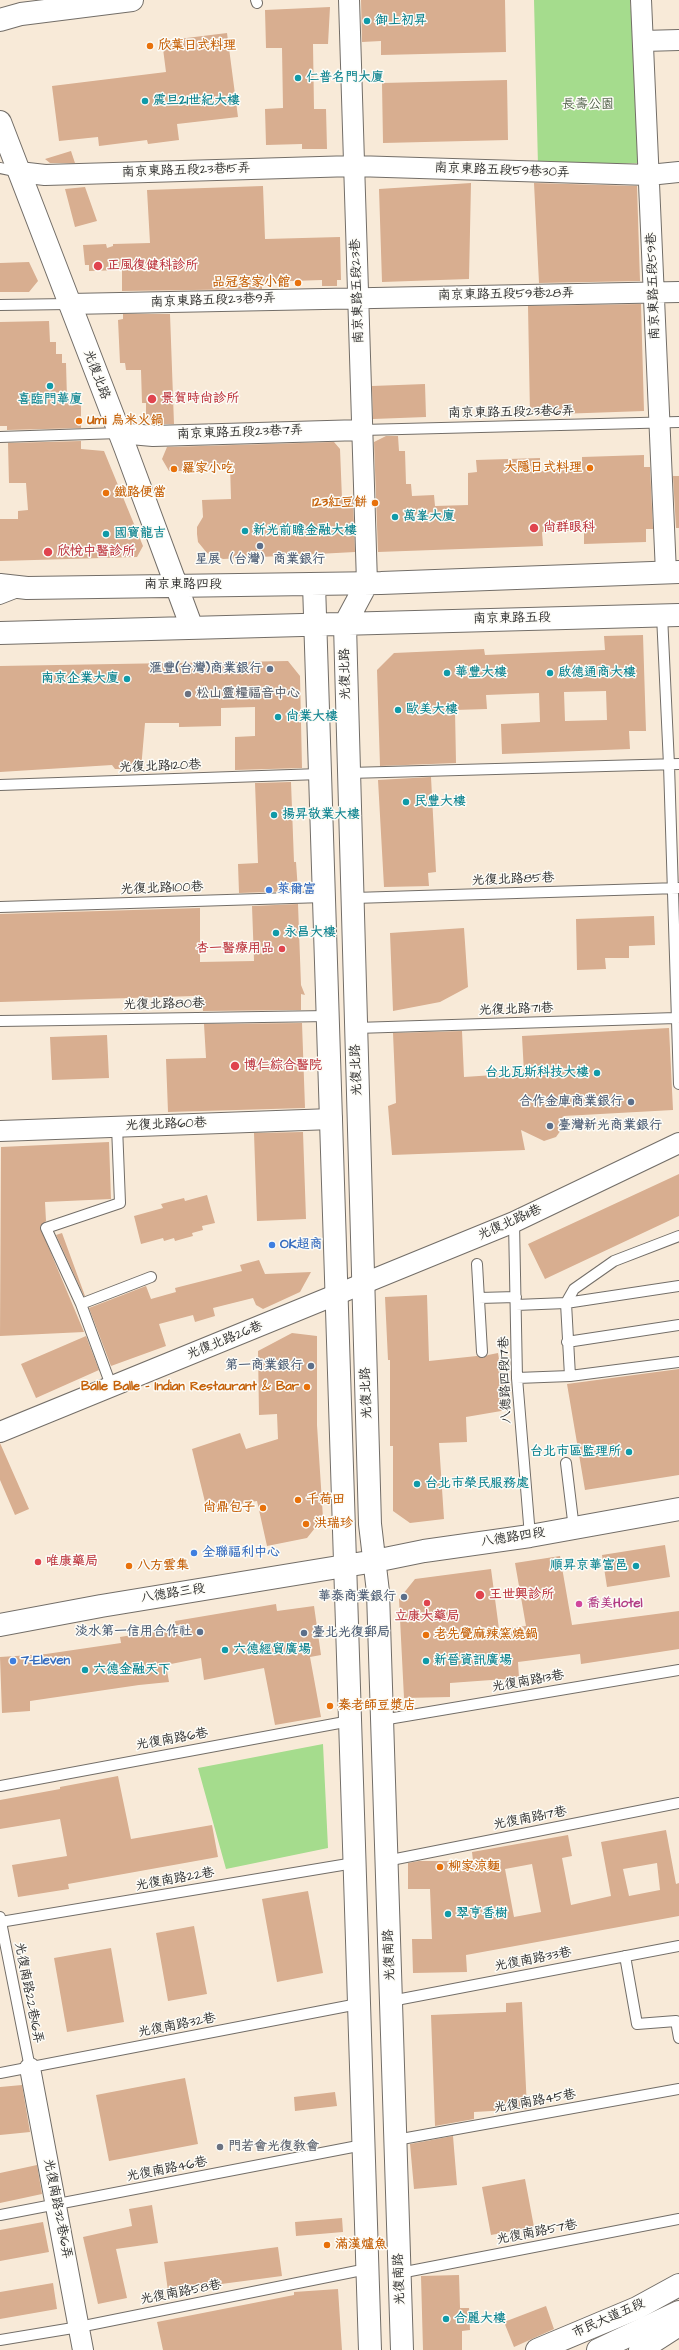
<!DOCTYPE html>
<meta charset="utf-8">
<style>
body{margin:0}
canvas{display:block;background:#f8ead8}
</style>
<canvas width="679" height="2350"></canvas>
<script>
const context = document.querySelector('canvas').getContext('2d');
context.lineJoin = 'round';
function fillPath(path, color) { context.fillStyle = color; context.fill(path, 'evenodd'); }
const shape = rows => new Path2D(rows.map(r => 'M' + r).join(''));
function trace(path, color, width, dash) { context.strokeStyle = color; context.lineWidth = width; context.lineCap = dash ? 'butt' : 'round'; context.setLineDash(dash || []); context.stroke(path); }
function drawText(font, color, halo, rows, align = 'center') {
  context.font = font + ' "Architects Daughter","LXGW WenKai TC",sans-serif'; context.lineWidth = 3; context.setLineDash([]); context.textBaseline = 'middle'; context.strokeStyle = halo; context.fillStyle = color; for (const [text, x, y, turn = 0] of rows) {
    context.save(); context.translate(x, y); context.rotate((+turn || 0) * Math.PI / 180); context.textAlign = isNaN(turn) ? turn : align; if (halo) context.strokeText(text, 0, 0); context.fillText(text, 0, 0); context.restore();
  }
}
const green = shape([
 [534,0,630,0,644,163,538,166],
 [323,1744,328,1848,226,1869,198,1768]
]);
const building = shape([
 [361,0,505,0,506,52,381,55,381,41,362,42],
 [330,7,328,44,313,44,314,109,326,109,327,149,302,149,302,144,266,145,265,109,283,108,282,48,266,48,265,10],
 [227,33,238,117,177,124,179,140,148,144,147,140,99,146,98,137,59,141,52,86,166,72,162,41],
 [507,80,508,140,383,143,382,83],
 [71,151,75,163,50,163,45,159],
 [471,183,469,279,382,282,379,189],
 [534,183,637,186,640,281,539,283],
 [263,186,265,239,340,237,341,280,337,280,337,286,322,286,322,280,262,282,262,289,122,291,122,270,89,271,89,265,85,265,83,245,106,244,107,248,113,246,113,244,150,243,147,190],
 [85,187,97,221,75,227,65,189],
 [29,262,38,281,29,292,0,292,0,263],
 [641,304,644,411,530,415,528,306],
 [123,314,170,314,174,424,154,424,146,416,146,403,142,403,141,370,126,370,125,363,120,363,118,320,123,319],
 [49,321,50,342,56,342,56,354,62,354,62,363,66,363,67,399,81,399,81,428,7,430,7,426,0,426,0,322],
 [425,384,426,417,373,419,372,386],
 [386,436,398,436,399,451,405,451,406,484,411,484,412,496,434,495,435,506,468,505,468,473,477,472,476,460,540,458,540,471,582,469,582,457,644,455,644,467,650,467,653,529,646,529,646,542,584,544,584,531,562,531,542,532,543,546,378,552,374,442],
 [81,441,81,449,104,451,143,546,137,557,0,561,0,519,18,519,18,511,28,510,26,483,9,483,8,443],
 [334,442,340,449,342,499,353,499,355,552,223,559,207,553,198,542,197,534,197,527,203,517,202,500,231,499,230,465,189,467,189,471,169,471,162,459,167,447],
 [673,476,679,476,679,528,676,528],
 [643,635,646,731,629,731,630,749,502,754,501,724,540,722,539,693,486,695,487,709,455,710,456,763,380,766,377,670,394,653,484,649,485,655,605,650,604,636],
 [606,691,607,720,565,721,564,692],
 [288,661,300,676,302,768,235,770,235,737,255,736,255,707,221,708,221,726,179,727,179,723,145,723,141,769,115,769,112,765,0,772,0,666],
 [431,777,436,872,428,873,429,886,384,887,378,780],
 [291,782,294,862,296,862,298,891,239,893,238,864,258,863,255,783],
 [298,904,301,985,305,995,301,994,301,1010,203,1011,202,998,196,999,195,996,0,1002,0,914,200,908,200,962,254,961,252,906],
 [654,916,655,945,629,946,629,958,605,958,606,969,577,970,576,919],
 [464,928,468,987,440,1002,393,1011,390,933],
 [302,1023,305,1108,168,1112,166,1059,206,1058,204,1024],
 [669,1028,673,1110,564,1116,561,1130,556,1137,544,1141,521,1130,525,1150,392,1155,388,1106,396,1103,393,1033,462,1031,464,1077,524,1073,522,1036],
 [107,1035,109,1078,52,1080,50,1037],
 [303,1132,306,1219,257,1221,254,1133],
 [109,1142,111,1199,45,1202,46,1221,40,1227,84,1332,0,1336,1,1147],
 [679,1174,679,1216,545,1279,528,1244],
 [207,1195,215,1223,202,1226,203,1230,192,1233,193,1236,175,1241,174,1238,164,1241,163,1238,141,1244,134,1216,163,1208,161,1204,184,1198,185,1201],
 [62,1233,85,1296,84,1296,56,1235],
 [259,1260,265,1274,311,1272,300,1292,263,1309,256,1305,253,1298,213,1308,215,1316,195,1322,193,1315,159,1324,166,1346,111,1366,89,1308,146,1286,151,1299,176,1292,175,1288,242,1271,240,1265],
 [427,1295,429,1361,477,1356,483,1358,488,1355,498,1353,507,1410,466,1417,467,1442,439,1443,444,1519,410,1523,393,1511,393,1446,390,1446,390,1360,388,1360,385,1297],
 [292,1333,317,1336,317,1425,323,1518,307,1538,267,1546,257,1501,207,1510,192,1449,240,1433,246,1449,278,1439,277,1414,259,1415,258,1351],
 [86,1336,99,1370,36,1398,21,1364],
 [679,1369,679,1475,585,1490,567,1384],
 [0,1443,29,1509,15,1515,0,1480],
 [665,1545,670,1577,607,1587,602,1555],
 [560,1556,572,1625,679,1611,679,1649,581,1664,580,1654,518,1662,519,1678,450,1683,450,1697,404,1698,399,1599,415,1579,491,1569,499,1629,526,1626,515,1563],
 [276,1604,277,1611,314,1606,321,1655,310,1657,321,1717,275,1725,264,1668,204,1680,201,1658,166,1665,169,1682,139,1685,30,1701,30,1711,2,1713,0,1657,46,1654,121,1643,120,1637,176,1628,175,1621],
 [118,1776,131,1839,212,1825,218,1857,68,1884,69,1889,18,1897,12,1865,67,1856,60,1819,0,1829,0,1800,60,1789,60,1787],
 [666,1830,676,1884,679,1883,679,1916,466,1955,467,1972,413,1973,412,1939,432,1939,430,1889,408,1889,408,1863,419,1861,473,1861,472,1852,568,1835,572,1856,562,1858,571,1905,611,1896,601,1842],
 [657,1863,660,1890,629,1896,623,1869],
 [532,1864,541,1912,514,1917,505,1869],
 [308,1891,323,1973,277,1982,262,1899],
 [194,1926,207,1994,168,2001,156,1933],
 [111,1948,124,2022,67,2032,54,1958],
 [522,2002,527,2109,474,2112,474,2119,435,2126,431,2015,506,2012,506,2003],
 [185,2078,198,2144,109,2161,96,2095],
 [22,2085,30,2132,0,2135,0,2087],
 [335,2092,337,2106,295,2111,294,2097],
 [453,2136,457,2185,414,2189,410,2144],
 [37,2165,42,2194,0,2203,0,2173],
 [525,2179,534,2227,491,2235,482,2187],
 [152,2205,158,2243,116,2249,127,2298,98,2304,83,2237,132,2226,129,2209],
 [342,2218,343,2232,296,2236,295,2222],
 [43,2222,49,2252,0,2261,0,2230],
 [278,2247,282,2276,168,2291,164,2262],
 [459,2275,460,2308,469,2308,470,2330,462,2331,462,2350,423,2350,421,2276],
 [53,2283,57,2309,0,2319,0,2292],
 [338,2289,342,2350,163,2350,157,2322,294,2295,294,2292],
 [546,2306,554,2329,514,2347,504,2322]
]);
const lane = shape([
 [256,0,257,3],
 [0,168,19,172],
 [0,305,69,304],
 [362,430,679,422],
 [0,437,119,433],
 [0,599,18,592],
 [662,615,669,765,679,1084],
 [349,773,679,764],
 [0,785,320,774],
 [354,898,679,888],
 [0,907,324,897],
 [0,1021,328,1016],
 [356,1028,676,1018],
 [514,1222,517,1378,530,1536],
 [477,1264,482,1352],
 [479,1298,516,1297],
 [81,1304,151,1277],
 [516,1305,566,1303,679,1286],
 [567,1342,679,1325],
 [570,1376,566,1303,574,1289,614,1261,679,1236],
 [517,1378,570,1376,679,1362],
 [112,1388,81,1304,46,1228,120,1203,117,1126],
 [566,1463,574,1529],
 [382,1720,679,1670],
 [0,1786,350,1721],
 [386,1861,679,1803],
 [0,1917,30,2068],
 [0,1922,354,1863],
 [625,1956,637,2024,676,2021,679,2038],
 [391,2001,679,1946],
 [0,2073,358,2004],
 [396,2140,679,2089],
 [0,2215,363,2145],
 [400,2273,679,2219],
 [0,2340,79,2327,367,2269]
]);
const street = shape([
 [349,0,367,583],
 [641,0,666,573],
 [643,41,679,40],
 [19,172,45,175,354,166,649,175,679,172],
 [69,304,679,292],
 [119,433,153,436,362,430],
 [0,1131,332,1119],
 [0,1432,514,1222,679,1143],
 [30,2068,83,2350]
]);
const secondary = shape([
 [0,20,21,14,132,0],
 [0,122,125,447,192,628],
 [367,583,345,624,346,663,370,1524,378,1592,402,2350],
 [314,584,370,2350],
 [0,585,27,588,381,583,679,572],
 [0,633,679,615],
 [0,1625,101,1606,375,1561,424,1551,530,1536,679,1509],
 [537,2350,637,2308,679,2285],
 [640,2350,679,2325]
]);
const highway = shape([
 [598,2350,679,2312]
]);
const markers = [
 [367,21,4,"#0f9aa8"],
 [150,46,4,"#e8710a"],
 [298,78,4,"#0f9aa8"],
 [145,101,4,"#0f9aa8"],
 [98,266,5,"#e0444e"],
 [298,283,4,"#e8710a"],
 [50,386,4,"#0f9aa8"],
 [152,399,5,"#e0444e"],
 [79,421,4,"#e8710a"],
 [590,468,4,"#e8710a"],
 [174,469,4,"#e8710a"],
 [106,493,4,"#e8710a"],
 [375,503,4,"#e8710a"],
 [395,517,4,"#0f9aa8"],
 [534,528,5,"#e0444e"],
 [245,531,4,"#0f9aa8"],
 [106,534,4,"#0f9aa8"],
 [260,546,4,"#5c6f8a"],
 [48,552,5,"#e0444e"],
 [270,669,4,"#5c6f8a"],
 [447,673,4,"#0f9aa8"],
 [550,673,4,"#0f9aa8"],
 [127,679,4,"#0f9aa8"],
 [188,694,4,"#6b7280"],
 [398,710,4,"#0f9aa8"],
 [278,717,4,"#0f9aa8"],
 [406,802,4,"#0f9aa8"],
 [274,815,4,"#0f9aa8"],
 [269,890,4,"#3f7fe0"],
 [276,933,4,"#0f9aa8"],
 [282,949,4,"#e0444e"],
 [235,1066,5,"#e0444e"],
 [597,1073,4,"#0f9aa8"],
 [631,1102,4,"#5c6f8a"],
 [550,1126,4,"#5c6f8a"],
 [272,1245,4,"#3f7fe0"],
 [311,1366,4,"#5c6f8a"],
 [307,1387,4,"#e8710a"],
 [629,1452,4,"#0f9aa8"],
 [417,1484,4,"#0f9aa8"],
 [298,1500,4,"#e8710a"],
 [263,1508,4,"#e8710a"],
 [306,1524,4,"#e8710a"],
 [194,1553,4,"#3f7fe0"],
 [38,1562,4,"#e0444e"],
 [129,1566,4,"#e8710a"],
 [636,1566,4,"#0f9aa8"],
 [480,1595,5,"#e0444e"],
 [404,1597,4,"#5c6f8a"],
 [427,1603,4,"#e0444e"],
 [579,1604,4,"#d1479c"],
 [200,1632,4,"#5c6f8a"],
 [304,1633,4,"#5c6f8a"],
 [426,1635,4,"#e8710a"],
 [225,1650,4,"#0f9aa8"],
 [13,1661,4,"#3f7fe0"],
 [426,1661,4,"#0f9aa8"],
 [85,1670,4,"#0f9aa8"],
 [330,1706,4,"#e8710a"],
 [440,1867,4,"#e8710a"],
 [448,1914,4,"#0f9aa8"],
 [220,2147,4,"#6b7280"],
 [327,2245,4,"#e8710a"],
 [446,2319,4,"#0f9aa8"]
];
const cultureNames = [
 ["御上初昇",375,21],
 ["仁普名門大廈",306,78],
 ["震旦21世紀大樓",153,101],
 ["喜臨門華廈",50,400,"center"],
 ["萬峯大廈",403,517],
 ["新光前瞻金融大樓",253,531],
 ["國寶龍吉",114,534],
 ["華豐大樓",455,673],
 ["啟德通商大樓",558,673],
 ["南京企業大廈",119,679,"right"],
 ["歐美大樓",406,710],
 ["尚業大樓",286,717],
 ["民豐大樓",414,802],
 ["揚昇敬業大樓",282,815],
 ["永昌大樓",284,933],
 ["台北瓦斯科技大樓",589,1073,"right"],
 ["台北市區監理所",621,1452,"right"],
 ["台北市榮民服務處",425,1484],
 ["順昇京華富邑",628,1566,"right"],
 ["六德經貿廣場",233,1650],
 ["新晉資訊廣場",434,1661],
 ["六德金融天下",93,1670],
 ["翠亨香樹",456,1914],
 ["合麗大樓",454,2319]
];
const foodNames = [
 ["欣葉日式料理",158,46],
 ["品冠客家小館",290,283,"right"],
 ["Umi 烏米火鍋",87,421],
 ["大隱日式料理",582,468,"right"],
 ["羅家小吃",182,469],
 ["鐵路便當",114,493],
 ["123紅豆餅",367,503,"right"],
 ["Balle Balle – Indian Restaurant & Bar",299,1387,"right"],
 ["千荷田",306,1500],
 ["尚鼎包子",255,1508,"right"],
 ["洪瑞珍",314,1524],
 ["八方雲集",137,1566],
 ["老先覺麻辣窯燒鍋",434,1635],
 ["秦老師豆漿店",338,1706],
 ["柳家涼麵",448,1867],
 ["滿漢爐魚",335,2245]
];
const parkNames = [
 ["長壽公園",588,105]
];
const streetNames = [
 ["南京東路五段23巷15弄",186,171,-2],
 ["南京東路五段59巷30弄",502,171,2],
 ["南京東路五段59巷",654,286,-92],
 ["南京東路五段23巷",358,291,-92],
 ["南京東路五段59巷28弄",506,295,-1],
 ["南京東路五段23巷9弄",213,301,-2],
 ["光復北路",96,375,69],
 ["南京東路五段23巷6弄",511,413,-1],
 ["南京東路五段23巷7弄",240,433,-2],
 ["南京東路四段",183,585],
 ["南京東路五段",512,619,-1],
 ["光復北路",346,674,-91],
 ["光復北路120巷",160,767,-2],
 ["光復北路85巷",513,880,-2],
 ["光復北路100巷",162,889,-2],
 ["光復北路80巷",164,1005,-1],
 ["光復北路71巷",516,1010,-2],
 ["光復北路",357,1070,-92],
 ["光復北路60巷",166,1125,-2],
 ["光復北路11巷",510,1223,-24],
 ["光復北路26巷",225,1341,-22],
 ["八德路四段17巷",506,1380,-92],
 ["光復北路",367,1393,-92],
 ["八德路四段",513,1538,-9],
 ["八德路三段",173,1594,-9],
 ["光復南路13巷",528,1682,-10],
 ["光復南路6巷",172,1740,-10],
 ["光復南路17巷",530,1819,-11],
 ["光復南路22巷",175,1880,-10],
 ["光復南路",390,1955,-92],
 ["光復南路33巷",533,1960,-11],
 ["光復南路22巷16弄",28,1993,79],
 ["光復南路32巷",177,2026,-11],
 ["光復南路45巷",535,2102,-10],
 ["光復南路46巷",167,2170,-11],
 ["光復南路32巷16弄",57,2209,79],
 ["光復南路57巷",537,2233,-11],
 ["光復南路",400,2279,-92],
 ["光復南路58巷",181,2293,-11],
 ["市民大道五段",609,2319,-24]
];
const healthNames = [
 ["正風復健科診所",107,266],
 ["景賀時尚診所",161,399],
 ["尚群眼科",543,528],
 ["欣悅中醫診所",57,552],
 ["杏一醫療用品",274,949,"right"],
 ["博仁綜合醫院",244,1066],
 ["唯康藥局",46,1562],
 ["王世興診所",489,1595],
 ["立康大藥局",427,1617,"center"]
];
const serviceNames = [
 ["星展（台灣）商業銀行",260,560,"center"],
 ["滙豐(台灣)商業銀行",262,669],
 ["合作金庫商業銀行",623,1102],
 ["臺灣新光商業銀行",558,1126,"left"],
 ["第一商業銀行",303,1366],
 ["華泰商業銀行",396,1597],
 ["淡水第一信用合作社",192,1632],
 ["臺北光復郵局",312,1633,"left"]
];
const worshipNames = [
 ["松山靈糧福音中心",196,694],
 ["門若會光復教會",228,2147]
];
const shopNames = [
 ["萊爾富",277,890],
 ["OK超商",280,1245],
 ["全聯福利中心",202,1553],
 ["7-Eleven",21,1661]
];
const hotelNames = [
 ["喬美Hotel",587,1604]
];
fillPath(green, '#a5dc8d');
fillPath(building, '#d8ae90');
trace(lane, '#736e68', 12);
trace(street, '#736e68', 22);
trace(secondary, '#736e68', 24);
trace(highway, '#736e68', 24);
trace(lane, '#fff', 10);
trace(street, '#fff', 20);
trace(secondary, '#fff', 22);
trace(highway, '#fff', 22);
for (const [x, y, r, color] of markers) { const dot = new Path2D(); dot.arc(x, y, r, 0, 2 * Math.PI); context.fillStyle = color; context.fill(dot); trace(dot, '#fdfcf7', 1.5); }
drawText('bold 13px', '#0d838f', '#fdfcf7', cultureNames, 'left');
drawText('bold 13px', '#c56008', '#fdfcf7', foodNames, 'left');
drawText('13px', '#506048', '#fdfcf7', parkNames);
drawText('13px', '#2b2b2b', '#fdfcf7', streetNames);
drawText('bold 13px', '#be3a42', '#fdfcf7', healthNames, 'left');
drawText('bold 13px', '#4e5e75', '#fdfcf7', serviceNames, 'right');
drawText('bold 13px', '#5b616d', '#fdfcf7', worshipNames, 'left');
drawText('bold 13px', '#366cbe', '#fdfcf7', shopNames, 'left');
drawText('bold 13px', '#b23c85', '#fdfcf7', hotelNames, 'left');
</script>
